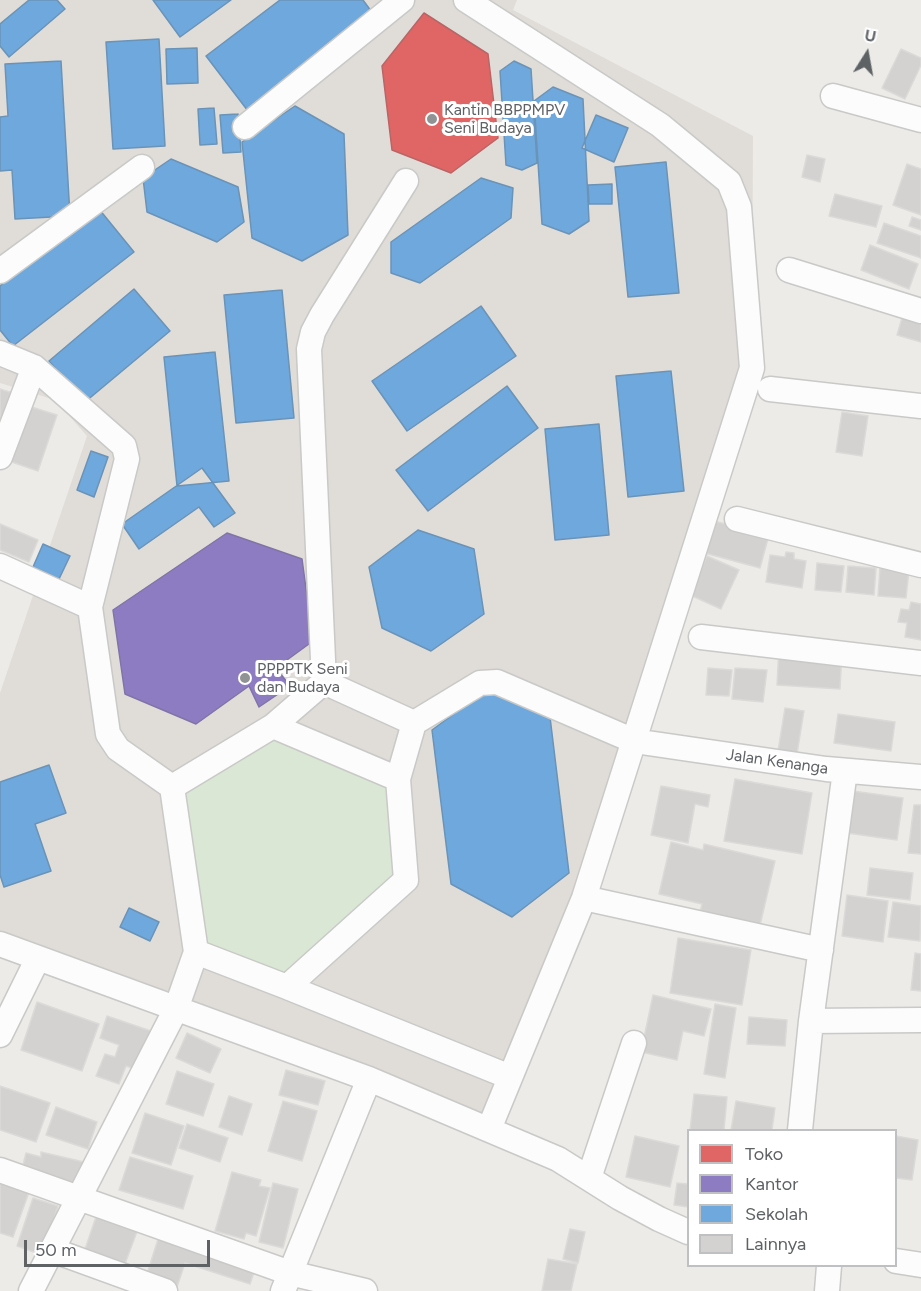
<!DOCTYPE html>
<style>
body{margin:0}
#map{position:relative;width:921px;height:1291px;overflow:hidden;background:#edebe8;font-family:Figtree,sans-serif}
canvas{display:block}
.legend{position:absolute;left:687px;top:1129px;width:210px;height:138px;box-sizing:border-box;background:#fff;border:2px solid #bfc0c1;margin:0;padding:8px 10px;list-style:none;font-size:18px;color:#5e6265}
.legend li{display:flex;align-items:center;gap:12px;height:30px}
.legend b{width:30px;border:2px solid #bfc0c1}
.north{position:absolute;left:837px;top:24px;width:60px;height:60px;-webkit-text-stroke:4px #fff;paint-order:stroke;rotate:11deg;font-size:16px;font-weight:700;line-height:24px;text-align:center;color:#5e6265}
.north::after{content:'';display:block;margin:auto;width:21px;height:27px;background:#5e6265;clip-path:polygon(50% 0,100% 100%,50% 72%,0 100%)}
.scale{position:absolute;left:24px;top:1240px;width:186px;height:27px;box-sizing:border-box;border:3px solid #5e6265;border-top:0;padding-left:8px;font-size:18px;line-height:21px;white-space:nowrap;color:#5e6265;-webkit-text-stroke:4px #fff;paint-order:stroke}
</style>
<div id="map">
<canvas width="921" height="1291"></canvas>
<ul class="legend">
<li><b style="height:16px;background:#e06666"></b>Toko</li>
<li><b style="height:16px;background:#8e7cc3"></b>Kantor</li>
<li><b style="height:16px;background:#6fa8dc"></b>Sekolah</li>
<li><b style="height:16px;background:#d3d2d1"></b>Lainnya</li>
</ul>
<div class="north">U</div>
<div class="scale">50 m</div>
</div>
<script>
const context = document.querySelector('canvas').getContext('2d');
context.lineJoin = 'round';
function fillPath(path, color) { context.fillStyle = color; context.fill(path, 'evenodd'); }
const shape = rows => new Path2D(rows.map(r => 'M' + r).join(''));
function trace(path, color, width, dash) { context.strokeStyle = color; context.lineWidth = width; context.lineCap = dash ? 'butt' : 'round'; context.setLineDash(dash || []); context.stroke(path); }
function drawText(font, color, halo, rows, align = 'center') {
  context.font = font + ' Figtree,sans-serif'; context.lineWidth = 6; context.setLineDash([]); context.textBaseline = 'middle'; context.strokeStyle = halo; context.fillStyle = color; for (const [text, x, y, turn = 0] of rows) {
    context.save(); context.translate(x, y); context.rotate((+turn || 0) * Math.PI / 180); context.textAlign = isNaN(turn) ? turn : align; if (halo) context.strokeText(text, 0, 0); context.fillText(text, 0, 0); context.restore();
  }
}
const education = shape([
 [0,0,517,0,513,10,753,136,752,368,584,898,489,1129,0,944,0,693,87,436,55,400,0,383]
]);
const green = shape([
 [273,726,398,779,406,880,287,987,196,952,172,787]
]);
const shops = shape([
 [424,13,488,54,498,138,451,173,392,150,382,66,424,13]
]);
const offices = shape([
 [227,533,302,559,313,641,276,668,290,686,259,707,249,686,196,724,125,694,113,610,227,533]
]);
const schools = shape([
 [29,0,57,0,65,9,9,57,0,46,0,24,29,0],
 [153,0,231,0,180,37,153,0],
 [280,0,363,0,374,15,248,111,206,56,280,0],
 [159,39,165,146,113,149,106,42,159,39],
 [197,48,198,83,167,84,166,49,197,48],
 [61,61,70,216,15,219,12,170,0,171,0,117,8,116,5,64,61,61],
 [514,61,531,69,537,163,522,170,506,165,500,71,514,61],
 [553,87,583,99,589,221,569,234,542,224,534,101,553,87],
 [295,106,344,134,348,235,302,261,252,238,242,142,295,106],
 [214,108,217,144,200,145,198,109,214,108],
 [238,114,241,152,223,153,220,115,238,114],
 [596,115,628,128,614,162,582,148,596,115],
 [171,159,238,187,244,222,217,242,147,212,143,178,171,159],
 [666,162,679,293,628,297,615,167,666,162],
 [481,178,513,188,511,218,420,283,391,273,391,242,481,178],
 [612,184,612,204,589,204,588,185,612,184],
 [99,209,134,252,13,346,0,330,0,286,99,209],
 [134,289,170,331,85,402,49,361,134,289],
 [282,290,294,418,236,423,224,295,282,290],
 [481,306,516,356,407,431,372,381,481,306],
 [215,352,229,481,177,486,164,357,215,352],
 [671,371,684,491,628,497,616,376,671,371],
 [507,386,538,428,428,511,396,470,507,386],
 [599,424,609,535,555,540,545,429,599,424],
 [91,451,108,457,94,497,77,490,91,451],
 [202,468,235,513,214,527,199,507,139,549,122,524,202,468],
 [418,530,474,549,484,614,431,651,382,628,369,567,418,530],
 [43,544,70,556,59,579,33,567,43,544],
 [488,689,550,717,569,873,512,917,451,884,432,730,488,689],
 [49,765,66,813,35,824,51,871,4,887,0,875,0,782,49,765],
 [129,908,159,922,150,941,120,927,129,908]
]);
const building = shape([
 [901,49,921,58,921,65,905,99,882,88,901,49],
 [807,155,825,159,820,182,802,177,807,155],
 [907,164,921,169,921,215,893,205,907,164],
 [835,194,882,206,876,227,829,216,835,194],
 [912,217,921,220,921,230,909,226,912,217],
 [884,223,921,236,921,258,877,243,884,223],
 [870,245,918,264,909,289,861,270,870,245],
 [902,318,921,324,921,342,897,335,902,318],
 [0,389,16,394,0,437,0,389],
 [22,404,57,415,38,471,3,459,22,404],
 [842,412,868,416,862,456,836,452,842,412],
 [710,520,769,535,760,568,701,552,710,520],
 [0,524,38,540,29,562,0,550,0,524],
 [786,552,794,553,794,559,806,561,802,588,766,582,770,555,785,557,786,552],
 [707,556,739,570,721,609,690,595,707,556],
 [817,563,844,566,841,592,815,590,817,563],
 [848,566,876,568,874,595,846,592,848,566],
 [880,568,909,571,906,598,878,596,880,568],
 [911,602,921,604,921,640,905,637,907,623,898,622,901,609,909,610,911,602],
 [779,647,842,651,840,689,777,685,779,647],
 [708,668,732,670,729,696,706,695,708,668],
 [735,668,767,670,763,702,732,699,735,668],
 [785,708,804,711,796,760,777,757,785,708],
 [838,714,895,722,891,751,834,743,838,714],
 [735,779,812,793,802,854,724,841,735,779],
 [661,786,710,795,708,807,695,804,688,843,651,835,661,786],
 [853,791,903,798,897,840,847,833,853,791],
 [914,805,921,805,921,854,908,853,914,805],
 [671,842,703,850,704,844,775,861,758,934,698,920,702,904,659,894,671,842],
 [870,868,913,873,910,900,867,895,870,868],
 [847,895,888,901,883,942,842,936,847,895],
 [893,902,921,906,920,941,888,937,893,902],
 [678,938,751,950,742,1005,670,993,678,938],
 [915,953,921,954,921,991,911,990,915,953],
 [653,995,711,1009,704,1036,683,1031,677,1060,641,1052,653,995],
 [37,1002,99,1024,82,1071,21,1050,37,1002],
 [715,1004,736,1008,725,1078,704,1074,715,1004],
 [107,1016,151,1031,138,1070,126,1066,119,1084,96,1076,105,1054,115,1057,119,1045,100,1038,107,1016],
 [749,1017,787,1020,785,1046,747,1044,749,1017],
 [187,1033,221,1049,210,1073,176,1058,187,1033],
 [286,1070,325,1081,318,1105,279,1095,286,1070],
 [177,1071,214,1084,203,1116,166,1104,177,1071],
 [0,1086,50,1103,36,1142,0,1130,0,1086],
 [694,1094,727,1097,724,1130,690,1130,694,1094],
 [229,1096,252,1104,242,1135,219,1127,229,1096],
 [283,1101,317,1111,302,1161,268,1151,283,1101],
 [736,1101,775,1108,772,1130,731,1130,736,1101],
 [56,1107,97,1122,88,1149,46,1135,56,1107],
 [145,1113,184,1126,171,1165,132,1153,145,1113],
 [187,1124,228,1138,220,1162,179,1148,187,1124],
 [635,1136,679,1146,670,1187,626,1177,635,1136],
 [896,1136,918,1140,912,1180,896,1178,896,1136],
 [41,1152,84,1162,78,1190,20,1177,26,1153,41,1157,41,1152],
 [130,1157,193,1176,183,1209,119,1190,130,1157],
 [232,1172,261,1180,259,1186,270,1188,256,1236,246,1233,244,1239,215,1231,232,1172],
 [0,1182,29,1192,13,1237,0,1233,0,1182],
 [273,1183,298,1189,283,1248,259,1242,273,1183],
 [677,1183,688,1184,688,1207,674,1205,677,1183],
 [33,1198,58,1206,42,1255,17,1246,33,1198],
 [97,1214,138,1229,122,1272,82,1258,97,1214],
 [570,1229,585,1232,578,1263,563,1259,570,1229],
 [160,1233,257,1264,250,1284,185,1263,176,1290,145,1280,160,1233],
 [548,1259,577,1264,571,1291,542,1291,548,1259]
]);
const minor = shape([
 [466,0,660,125,729,182,739,207,752,368,584,898,489,1129],
 [833,96,921,120],
 [245,127,402,0],
 [789,270,921,311],
 [0,271,142,167],
 [0,353,34,367,124,446,127,459,90,607,108,734,118,749,172,787,196,952,176,1009,31,1291],
 [770,389,921,406],
 [0,457,34,367],
 [737,519,921,565],
 [0,566,90,607],
 [701,637,921,663],
 [324,682,414,723,480,683,497,682,634,741,826,769,921,777],
 [324,682,309,349,313,332,322,315,406,181],
 [273,726,324,682],
 [398,779,414,723],
 [172,787,273,726,398,779,406,880,287,987,196,952],
 [584,898,821,950],
 [0,944,369,1079,558,1159,620,1198,659,1219,688,1232],
 [287,987,510,1077],
 [811,1021,921,1020],
 [0,1035,38,958],
 [800,1130,811,1021,845,771],
 [0,1170,290,1273,365,1291],
 [589,1178,634,1043],
 [52,1250,165,1291],
 [896,1261,921,1265],
 [283,1291,369,1079],
 [827,1291,829,1266]
]);
const markers = [
 [432,119,6,"#909293"],
 [245,678,6,"#909293"]
];
const poiNames = [
 ["Kantin BBPPMPV",444,110],
 ["Seni Budaya",444,128],
 ["PPPPTK Seni",257,669],
 ["dan Budaya",257,687]
];
const streetNames = [
 ["Jalan Kenanga",777,762,8]
];
fillPath(education, '#e0ddd8');
fillPath(green, '#d9e7d4');
fillPath(shops, '#e06666');
trace(shops, '#b96566', 1.5);
fillPath(offices, '#8e7cc3');
trace(offices, '#8074a7', 1.5);
fillPath(schools, '#6fa8dc');
trace(schools, '#6a93b8', 1.5);
fillPath(building, '#d3d2d1');
trace(building, '#dcdad8', 1.5);
trace(minor, '#c9c9c8', 27);
trace(minor, '#fcfcfc', 24);
for (const [x, y, r, color] of markers) { const dot = new Path2D(); dot.arc(x, y, r, 0, 2 * Math.PI); context.fillStyle = color; context.fill(dot); trace(dot, '#fff', 2); }
drawText('16px', '#5e6265', '#fff', poiNames, 'left');
drawText('16px', '#5e6265', '#fff', streetNames);
</script>
